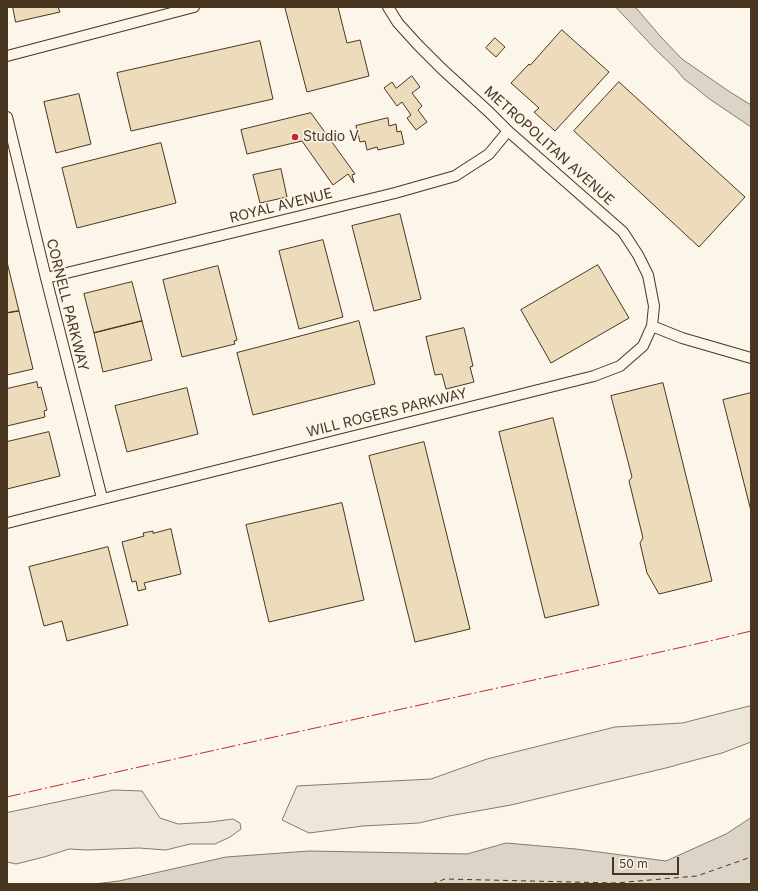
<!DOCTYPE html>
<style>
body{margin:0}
#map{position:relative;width:758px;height:891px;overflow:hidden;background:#fbf6e9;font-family:Inter,sans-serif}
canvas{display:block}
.frame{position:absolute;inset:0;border:8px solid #4a3520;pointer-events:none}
.scale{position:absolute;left:612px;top:857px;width:67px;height:18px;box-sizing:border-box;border:2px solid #4a3520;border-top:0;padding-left:5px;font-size:12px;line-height:14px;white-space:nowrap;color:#4a3520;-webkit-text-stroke:3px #fbf6e9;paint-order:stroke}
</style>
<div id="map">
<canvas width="758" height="891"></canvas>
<div class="frame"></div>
<div class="scale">50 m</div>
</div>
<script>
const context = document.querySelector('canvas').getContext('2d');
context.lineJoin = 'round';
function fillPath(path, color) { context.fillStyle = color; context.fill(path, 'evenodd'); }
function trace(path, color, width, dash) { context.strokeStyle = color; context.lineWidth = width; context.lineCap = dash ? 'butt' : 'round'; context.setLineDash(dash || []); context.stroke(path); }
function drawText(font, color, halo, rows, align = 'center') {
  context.font = font + ' Inter,sans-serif'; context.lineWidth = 3; context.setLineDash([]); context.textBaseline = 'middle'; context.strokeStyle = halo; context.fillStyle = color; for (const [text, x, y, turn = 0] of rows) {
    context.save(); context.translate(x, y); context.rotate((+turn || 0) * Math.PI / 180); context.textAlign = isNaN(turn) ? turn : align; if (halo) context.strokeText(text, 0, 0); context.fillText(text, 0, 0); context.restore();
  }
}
const green = new Path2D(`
 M 751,706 L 751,742 L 722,753 L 680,764 L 670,767 L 511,805 L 449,816 L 419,823 L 363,826 L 309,833 L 282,820 L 297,786 L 431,779 L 487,759 L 615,727 L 682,723 Z
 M 114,790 L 142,791 L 160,818 L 178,824 L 210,822 L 233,819 L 240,823 L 241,829 L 230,837 L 215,844 L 190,844 L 166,850 L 139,848 L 87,850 L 69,849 L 44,857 L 16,864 L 7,862 L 7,813 Z`);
const water = new Path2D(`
 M 616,7 L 634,7 L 637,9 L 661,37 L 682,59 L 730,92 L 751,105 L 751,127 L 708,98 L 696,88 L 684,79 L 675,68 L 658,52 Z
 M 751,818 L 751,884 L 94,884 L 119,881 L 226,857 L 309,851 L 467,854 L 506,843 L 576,849 L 666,861 L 726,834 Z`);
const ferry = new Path2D(`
 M 432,884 L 445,879 L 615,883 L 697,876 L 751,857`);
const building = new Path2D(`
 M 13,7 L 58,7 L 60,12 L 16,22 Z
 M 291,7 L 338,7 L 347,43 L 360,40 L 369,76 L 307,92 L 285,8 Z
 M 562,30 L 609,72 L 555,131 L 534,112 L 539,108 L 511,83 L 529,64 L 530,65 Z
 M 495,38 L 505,47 L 496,57 L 486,48 Z
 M 260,41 L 273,99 L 131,131 L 117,73 Z
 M 412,76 L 420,87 L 412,93 L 422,106 L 418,110 L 427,122 L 416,130 L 407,118 L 411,115 L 402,102 L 397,106 L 384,88 L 392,82 L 396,88 Z
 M 619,82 L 745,197 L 699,247 L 574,131 Z
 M 79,94 L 91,144 L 56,153 L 44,102 Z
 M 311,113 L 355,174 L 352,175 L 354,183 L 348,174 L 333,185 L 302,141 L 247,154 L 241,130 Z
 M 388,118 L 389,126 L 396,124 L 397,132 L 401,131 L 404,144 L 378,150 L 377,147 L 367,150 L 365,141 L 360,142 L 356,126 Z
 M 161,143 L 176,203 L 77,228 L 62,168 Z
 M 281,169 L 287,197 L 260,203 L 253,175 Z
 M 400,214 L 421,299 L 374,311 L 352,226 Z
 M 323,240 L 343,317 L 299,329 L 279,251 Z
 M 7,262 L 19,311 L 7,313 Z
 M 598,265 L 629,318 L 551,363 L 521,310 Z
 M 218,266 L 237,340 L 234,341 L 235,344 L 182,357 L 163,280 Z
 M 132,282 L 142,321 L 94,333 L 84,294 Z
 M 19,311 L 33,369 L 7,375 L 7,313 Z
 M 142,321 L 152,360 L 103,372 L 94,333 Z
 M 359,321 L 375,384 L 253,415 L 237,353 Z
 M 464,328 L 473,366 L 470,367 L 474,382 L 446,389 L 442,374 L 435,375 L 426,337 Z
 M 37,382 L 38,388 L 41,387 L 47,410 L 44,411 L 45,417 L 7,426 L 7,389 Z
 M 663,383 L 712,581 L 659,594 L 647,573 L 640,543 L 643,538 L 629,481 L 632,477 L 611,396 Z
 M 187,388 L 198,434 L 127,452 L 115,406 Z
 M 751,393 L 751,511 L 723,400 Z
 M 553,418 L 599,605 L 545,618 L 499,432 Z
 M 49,432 L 60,476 L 7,489 L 7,442 Z
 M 424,442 L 470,629 L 415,642 L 369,456 Z
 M 342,503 L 364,600 L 269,622 L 246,525 Z
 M 171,529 L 181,574 L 144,583 L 146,589 L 138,591 L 136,581 L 132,582 L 122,542 L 144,536 L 143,533 L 153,531 L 153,533 Z
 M 108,547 L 128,625 L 67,641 L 62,621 L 44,626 L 29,567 Z`);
const minor = new Path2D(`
 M 7,56 L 194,7
 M 7,117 L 46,278 L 102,498
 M 46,278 L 395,193 L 455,176 L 489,154 L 508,131
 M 652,326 L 682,338 L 751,358
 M 7,523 L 594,376 L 620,366 L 643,346 L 652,326 L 654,306 L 648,275 L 638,255 L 623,232 L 508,131 L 489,112 L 442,69 L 418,45 L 398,23 L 388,7`);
const power = new Path2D(`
 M 7,797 C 242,743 478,693 714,640 L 751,631`);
const markers = [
 [295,137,4,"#c62828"]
];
const poiNames = [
 ["Studio V",303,137]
];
const streetNames = [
 ["METROPOLITAN AVENUE",549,146,42],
 ["ROYAL AVENUE",281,206,-14],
 ["CORNELL PARKWAY",67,305,76],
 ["WILL ROGERS PARKWAY",387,413,-14]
];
fillPath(green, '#ede6d9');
trace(green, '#887966', 1);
fillPath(water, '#dcd4c6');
trace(water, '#887966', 1);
trace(ferry, '#4a3520', 1, [5, 4]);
fillPath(building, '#ecdcbc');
trace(building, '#4a3520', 1);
trace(minor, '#4a3520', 12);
trace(minor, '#fbf6e9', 10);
trace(power, '#c62828', 1, [14, 3, 2, 3]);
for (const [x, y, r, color] of markers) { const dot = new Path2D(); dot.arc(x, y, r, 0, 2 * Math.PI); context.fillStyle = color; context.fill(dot); trace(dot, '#fbf6e9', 1.5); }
drawText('14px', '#4a3520', '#fbf6e9', poiNames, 'left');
drawText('14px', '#4a3520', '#fbf6e9', streetNames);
</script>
